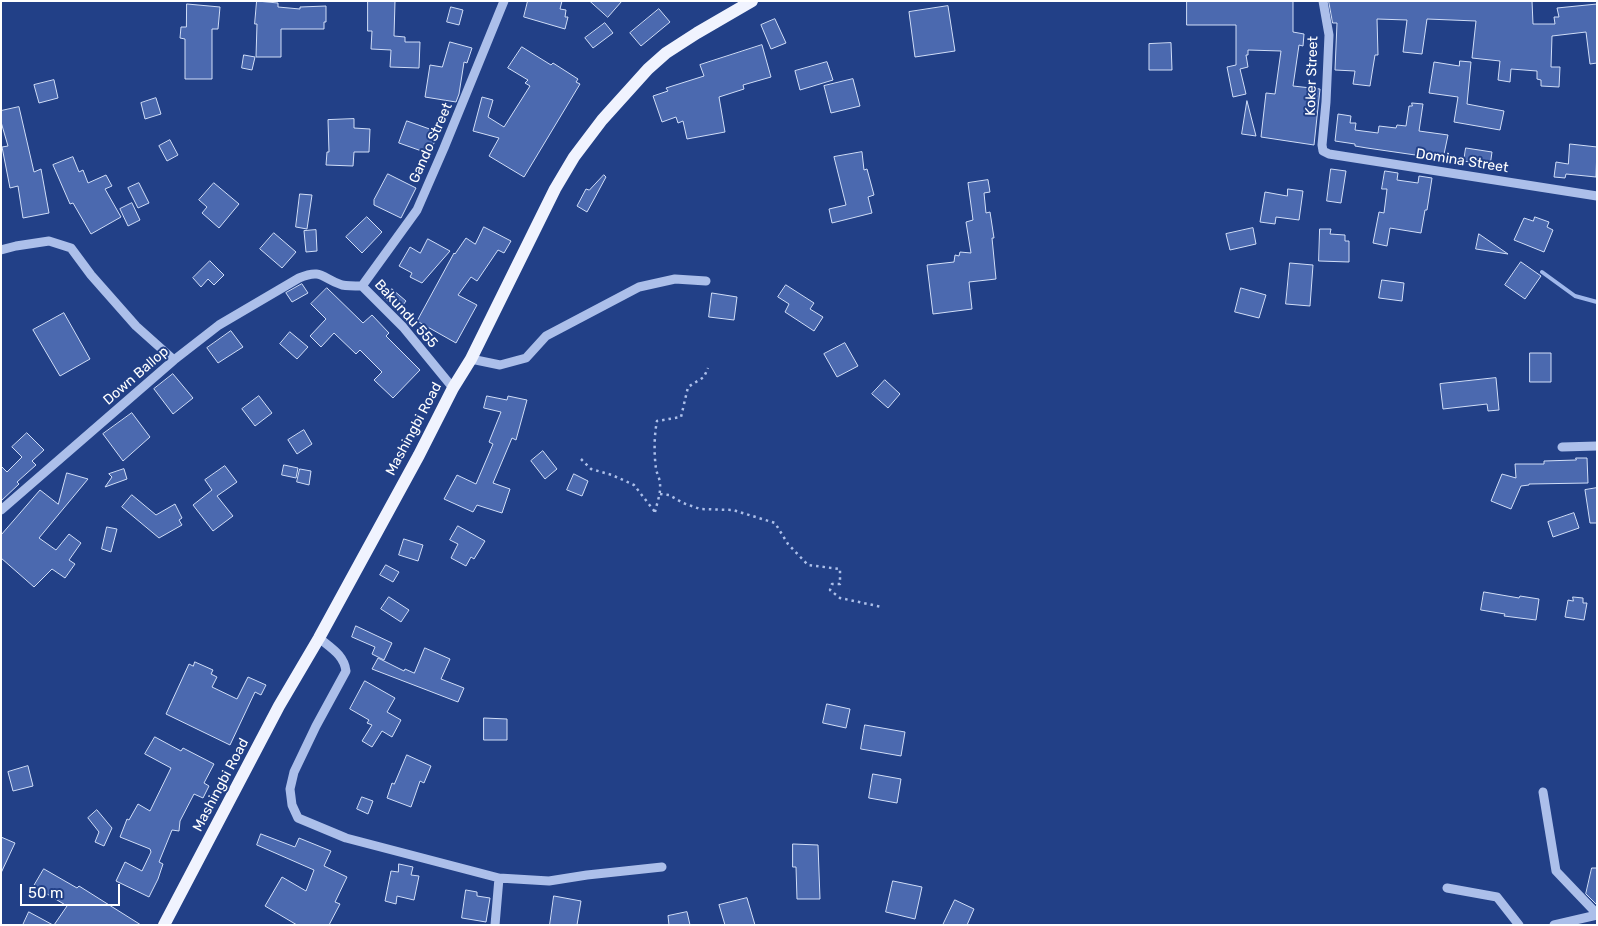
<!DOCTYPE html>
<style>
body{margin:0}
#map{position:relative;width:1598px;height:926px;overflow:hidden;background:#224087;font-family:Rubik,sans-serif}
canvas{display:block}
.frame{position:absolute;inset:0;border:2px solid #fff;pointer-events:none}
.scale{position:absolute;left:20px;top:884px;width:100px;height:22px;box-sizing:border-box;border:2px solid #fff;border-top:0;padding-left:6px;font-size:15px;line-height:18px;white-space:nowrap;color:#fff;-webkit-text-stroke:4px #224087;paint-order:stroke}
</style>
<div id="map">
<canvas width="1598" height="926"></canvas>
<div class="frame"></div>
<div class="scale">50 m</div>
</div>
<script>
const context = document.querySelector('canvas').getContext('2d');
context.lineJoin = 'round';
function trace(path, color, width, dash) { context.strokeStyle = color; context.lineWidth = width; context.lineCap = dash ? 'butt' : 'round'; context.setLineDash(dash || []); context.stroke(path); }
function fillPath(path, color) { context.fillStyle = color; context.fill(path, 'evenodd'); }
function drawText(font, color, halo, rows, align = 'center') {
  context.font = font + ' Rubik,sans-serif'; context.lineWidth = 4; context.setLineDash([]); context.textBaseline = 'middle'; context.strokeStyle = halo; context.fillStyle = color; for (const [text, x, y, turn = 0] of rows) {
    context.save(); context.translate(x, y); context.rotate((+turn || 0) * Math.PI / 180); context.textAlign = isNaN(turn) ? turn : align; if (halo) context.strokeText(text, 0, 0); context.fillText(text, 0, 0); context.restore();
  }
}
const stream = new Path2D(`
 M 1542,272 L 1575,296 L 1597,302`);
const building = new Path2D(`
 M 257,1 L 278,3 L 278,7 L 300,9 L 300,7 L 326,6 L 326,22 L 324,22 L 324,29 L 281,29 L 281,57 L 256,57 L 257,24 L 255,24 Z
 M 368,1 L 395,1 L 394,36 L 405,37 L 405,42 L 420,42 L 419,68 L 390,67 L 391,50 L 371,49 L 372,31 L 368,31 Z
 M 528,1 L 562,1 L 560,9 L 566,10 L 565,17 L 568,17 L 565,29 L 524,17 Z
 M 590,1 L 622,1 L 608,17 Z
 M 1187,1 L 1293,1 L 1293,32 L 1304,34 L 1303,46 L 1299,45 L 1293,86 L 1320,89 L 1314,145 L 1261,137 L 1266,93 L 1275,94 L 1281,51 L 1248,50 L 1248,55 L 1246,55 L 1248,67 L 1240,69 L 1246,94 L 1233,97 L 1227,67 L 1236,65 L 1236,25 L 1187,25 Z
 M 1329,1 L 1532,1 L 1533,24 L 1555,24 L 1554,17 L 1559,17 L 1557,8 L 1597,4 L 1597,63 L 1590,64 L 1586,32 L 1552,36 L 1551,67 L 1560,67 L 1559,87 L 1541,86 L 1541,80 L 1537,79 L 1537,71 L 1511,69 L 1510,82 L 1498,80 L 1500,61 L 1472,58 L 1476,21 L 1427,19 L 1422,54 L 1403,52 L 1407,20 L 1377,19 L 1378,55 L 1375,55 L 1370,86 L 1353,84 L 1355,71 L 1335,70 L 1337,23 L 1333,23 Z
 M 187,4 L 220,7 L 218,29 L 212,29 L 212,79 L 185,79 L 185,39 L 180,38 L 181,27 L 186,27 Z
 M 948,6 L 955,51 L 915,57 L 909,12 Z
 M 451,7 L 463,10 L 459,25 L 447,22 Z
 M 659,9 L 670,22 L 641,46 L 630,33 Z
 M 775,19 L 786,43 L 771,49 L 761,25 Z
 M 605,23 L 613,33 L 593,48 L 585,38 Z
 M 450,42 L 472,48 L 467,63 L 464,62 L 459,94 L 456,102 L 425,97 L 430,65 L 442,67 Z
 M 1171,43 L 1172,70 L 1149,70 L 1149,44 Z
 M 762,45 L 771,77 L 743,85 L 744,89 L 719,97 L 725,132 L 687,139 L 683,121 L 678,123 L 676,117 L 662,122 L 653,96 L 668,91 L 666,88 L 704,76 L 700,65 Z
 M 522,47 L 551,65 L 553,63 L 578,79 L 576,82 L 580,84 L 524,177 L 489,156 L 499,138 L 473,131 L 482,97 L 493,100 L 488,117 L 504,127 L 530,86 L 525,83 L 528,80 L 508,68 Z
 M 244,55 L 255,57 L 252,70 L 242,68 Z
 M 1460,61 L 1471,62 L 1467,104 L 1504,111 L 1500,130 L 1454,122 L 1458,97 L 1429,93 L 1434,62 L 1459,66 Z
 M 827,62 L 833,80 L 800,90 L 795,71 Z
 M 853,79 L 860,106 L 831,113 L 824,86 Z
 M 54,80 L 58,98 L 39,103 L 34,85 Z
 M 156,98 L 161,114 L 145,119 L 141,103 Z
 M 1247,101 L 1256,136 L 1242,134 Z
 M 1412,103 L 1423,104 L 1419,131 L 1448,135 L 1443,159 L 1367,148 L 1355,146 L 1355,144 L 1335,141 L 1338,114 L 1351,116 L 1350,123 L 1356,123 L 1355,130 L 1378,133 L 1379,126 L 1396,128 L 1397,125 L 1406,126 L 1409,106 L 1412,106 Z
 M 19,107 L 34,172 L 41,169 L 49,213 L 23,218 L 18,186 L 10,188 L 2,147 L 8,146 L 1,122 L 1,111 Z
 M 354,119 L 354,128 L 370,129 L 369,152 L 354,152 L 353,166 L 326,165 L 327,152 L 329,152 L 328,120 Z
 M 407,121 L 438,132 L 430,154 L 399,143 Z
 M 170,140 L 178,155 L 167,161 L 159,146 Z
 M 1570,144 L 1597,147 L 1596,177 L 1566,174 L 1565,178 L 1554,177 L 1556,162 L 1568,164 Z
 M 1466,148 L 1492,152 L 1490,166 L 1464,161 Z
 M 862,152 L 864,170 L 867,169 L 874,195 L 868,197 L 872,213 L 832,223 L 829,209 L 846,205 L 834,157 Z
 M 73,157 L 79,172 L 83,170 L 88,183 L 106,175 L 112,186 L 105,189 L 121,217 L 91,234 L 73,203 L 70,204 L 53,165 Z
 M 1331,169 L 1346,171 L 1341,203 L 1327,201 Z
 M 1385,171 L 1398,173 L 1397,180 L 1418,183 L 1419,176 L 1432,178 L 1427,210 L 1425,210 L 1421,233 L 1390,228 L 1387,246 L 1373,243 L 1379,212 L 1384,213 L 1387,189 L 1382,189 Z
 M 388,174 L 416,188 L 401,218 L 374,205 L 374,200 Z
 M 604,175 L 606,177 L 587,212 L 577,206 L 586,189 L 589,190 Z
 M 988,180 L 990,192 L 984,193 L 986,213 L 990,212 L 994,238 L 992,238 L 996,279 L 969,282 L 972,309 L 933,314 L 927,265 L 954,262 L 955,255 L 959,256 L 960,252 L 971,253 L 966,222 L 973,220 L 968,183 Z
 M 139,183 L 149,203 L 138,208 L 128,188 Z
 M 214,183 L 239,204 L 219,228 L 202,213 L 207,207 L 199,200 Z
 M 1288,189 L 1303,191 L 1299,220 L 1276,217 L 1275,224 L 1260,222 L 1265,192 L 1287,196 Z
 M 300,194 L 312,195 L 307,229 L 296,227 Z
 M 132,203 L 140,220 L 128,226 L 120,209 Z
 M 367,217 L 382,232 L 362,253 L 346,237 Z
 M 1535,217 L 1549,222 L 1547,227 L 1553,230 L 1544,252 L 1514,240 L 1524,218 L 1533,221 Z
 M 484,227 L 511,241 L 504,253 L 498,250 L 477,281 L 471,277 L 458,295 L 477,305 L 456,343 L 417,321 L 454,253 L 455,254 L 466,238 L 475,244 Z
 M 1253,228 L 1256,244 L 1230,250 L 1226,234 Z
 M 1320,229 L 1331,229 L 1330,234 L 1345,235 L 1345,241 L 1349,241 L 1349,262 L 1319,261 Z
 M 316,230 L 317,251 L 306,252 L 304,231 Z
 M 274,233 L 296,252 L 282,268 L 260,249 Z
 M 1479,234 L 1508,254 L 1476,249 Z
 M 428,239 L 450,251 L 422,283 L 410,277 L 412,273 L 399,266 L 410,247 L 420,253 Z
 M 210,261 L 224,275 L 214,285 L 208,279 L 201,287 L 193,278 Z
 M 1521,262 L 1541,276 L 1525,299 L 1505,285 Z
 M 1290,263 L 1313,265 L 1310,306 L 1286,304 Z
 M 1382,280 L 1404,283 L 1402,301 L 1379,298 Z
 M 302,284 L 308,293 L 292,302 L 286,293 Z
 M 786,285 L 814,303 L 810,309 L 823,317 L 814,331 L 785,312 L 789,304 L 778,297 Z
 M 327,288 L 363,323 L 372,315 L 389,333 L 386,336 L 420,370 L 393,398 L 374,380 L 382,372 L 360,350 L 356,354 L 334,333 L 321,347 L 310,336 L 326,319 L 311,304 Z
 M 1241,288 L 1266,295 L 1259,318 L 1235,312 Z
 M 392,289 L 406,301 L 399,310 L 384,298 Z
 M 712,293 L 737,297 L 734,320 L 709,317 Z
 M 64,313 L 90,359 L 60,376 L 33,330 Z
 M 231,331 L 243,347 L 218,363 L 207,348 Z
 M 290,332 L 308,347 L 297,359 L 280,344 Z
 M 845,343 L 858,366 L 837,377 L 824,354 Z
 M 1530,353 L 1551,353 L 1551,382 L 1530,382 Z
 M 173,374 L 193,398 L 173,414 L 154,389 Z
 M 1496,378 L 1499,410 L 1488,411 L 1487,404 L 1443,409 L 1440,384 Z
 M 885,380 L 900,394 L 888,408 L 872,394 Z
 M 259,396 L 272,413 L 255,426 L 242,409 Z
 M 487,396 L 507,400 L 508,396 L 527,400 L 516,440 L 512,438 L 493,483 L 510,489 L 502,513 L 477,505 L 473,512 L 444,499 L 457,475 L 476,484 L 493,444 L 489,442 L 501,412 L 484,408 Z
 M 132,413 L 150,437 L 123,461 L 103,434 Z
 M 304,430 L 312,444 L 297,454 L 288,440 Z
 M 27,433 L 44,450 L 32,461 L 36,465 L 17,482 L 19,484 L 1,501 L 1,466 L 7,472 L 22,457 L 12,447 Z
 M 543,451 L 557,469 L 545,479 L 531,461 Z
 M 1576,458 L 1587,458 L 1588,483 L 1529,484 L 1529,485 L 1521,486 L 1511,509 L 1491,501 L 1502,474 L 1516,478 L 1515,464 L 1544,464 L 1544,461 L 1576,460 Z
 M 284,465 L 298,468 L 296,478 L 282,475 Z
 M 225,466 L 237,482 L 217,496 L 233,516 L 213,531 L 193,505 L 212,490 L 205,480 Z
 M 124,469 L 127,479 L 105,487 L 112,477 L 109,474 Z
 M 300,469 L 311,471 L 309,485 L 297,482 Z
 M 67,473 L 88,479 L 39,538 L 56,550 L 69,534 L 81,543 L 69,560 L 75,564 L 65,578 L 52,569 L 34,587 L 1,558 L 1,535 L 40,490 L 58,504 Z
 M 574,474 L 588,481 L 582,496 L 567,490 Z
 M 1597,488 L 1597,523 L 1590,523 L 1585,490 Z
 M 132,495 L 156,515 L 175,504 L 182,518 L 179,520 L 182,525 L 159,538 L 122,507 Z
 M 1574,513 L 1579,528 L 1553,537 L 1548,522 Z
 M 458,526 L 485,541 L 474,559 L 471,557 L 466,566 L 451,558 L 458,544 L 450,540 Z
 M 107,527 L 117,529 L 111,552 L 102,549 Z
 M 404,539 L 423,545 L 418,561 L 399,555 Z
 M 386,565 L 399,572 L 393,582 L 380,575 Z
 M 1484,592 L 1519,598 L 1520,596 L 1539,599 L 1536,620 L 1504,616 L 1505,614 L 1481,610 Z
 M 389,597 L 409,610 L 401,622 L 381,609 Z
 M 1573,597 L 1583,598 L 1583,603 L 1587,603 L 1584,620 L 1565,617 L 1568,600 L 1573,601 Z
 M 356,626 L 392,643 L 384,660 L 372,654 L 375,647 L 352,637 Z
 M 425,648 L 450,659 L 441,679 L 464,688 L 458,702 L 372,669 L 378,658 L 404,671 L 405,669 L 414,673 Z
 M 195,662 L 213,670 L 211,674 L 217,677 L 212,687 L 237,699 L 248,677 L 266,685 L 261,695 L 255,692 L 230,745 L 166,714 L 189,664 L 193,666 Z
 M 365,681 L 395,698 L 387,712 L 401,720 L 392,737 L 382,731 L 372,747 L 362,741 L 372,725 L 367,723 L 369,720 L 350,709 Z
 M 827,704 L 850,709 L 846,728 L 823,723 Z
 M 484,718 L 507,719 L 507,740 L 484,740 Z
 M 865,725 L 905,732 L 901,756 L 861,749 Z
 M 155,737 L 181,751 L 183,748 L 214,764 L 204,783 L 209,786 L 203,798 L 194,794 L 180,821 L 179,831 L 172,830 L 159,862 L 163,864 L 158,879 L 149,897 L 116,881 L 125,862 L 142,871 L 151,852 L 150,849 L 120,837 L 127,819 L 129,820 L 138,804 L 150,811 L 171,768 L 145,754 Z
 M 407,755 L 431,766 L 424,783 L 420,781 L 411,807 L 387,798 L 392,783 L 394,784 Z
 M 28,766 L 33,786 L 13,791 L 8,772 Z
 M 873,774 L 901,779 L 897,803 L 869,798 Z
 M 362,797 L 373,801 L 368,814 L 357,809 Z
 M 97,810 L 112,828 L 104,846 L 95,842 L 99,832 L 88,818 Z
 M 261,834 L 295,847 L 299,838 L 331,851 L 324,866 L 347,877 L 335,902 L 340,904 L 329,925 L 297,925 L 265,906 L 282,877 L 306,891 L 314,870 L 257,845 Z
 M 1,837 L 15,843 L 1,873 Z
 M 793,844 L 818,845 L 820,899 L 797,899 L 796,867 L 793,867 Z
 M 399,864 L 413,867 L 411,875 L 419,876 L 414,900 L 397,896 L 396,904 L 385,901 L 391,871 L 398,872 Z
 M 1592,868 L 1597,868 L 1597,905 L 1586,894 Z
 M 44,869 L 77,888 L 79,886 L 141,925 L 54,925 L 67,906 L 34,886 Z
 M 893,881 L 922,887 L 915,919 L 886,912 Z
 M 466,890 L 477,892 L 477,896 L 490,898 L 486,922 L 462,918 Z
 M 554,896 L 581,901 L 577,925 L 550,925 Z
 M 747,898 L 755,925 L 725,925 L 719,905 Z
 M 955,900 L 974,909 L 967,925 L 943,925 Z
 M 29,912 L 53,925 L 23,925 Z
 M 687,912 L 690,925 L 669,925 L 668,916 Z`);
const path = new Path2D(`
 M 581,459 L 591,469 L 612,475 L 634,485 L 655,512
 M 660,494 L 669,495 L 683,503 L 700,509 L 733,510 L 775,523 L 788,544 L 808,565 L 840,569 L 840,584 L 832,584 L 830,590 L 840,598 L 882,607
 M 655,512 C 657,503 661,493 660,484 C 660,479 657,474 656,469 C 654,454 654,436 657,421 L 681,417 L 688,387 L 704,377 L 708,368`);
const minor = new Path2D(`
 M 1323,1 L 1329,35 L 1326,102 L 1322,145 L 1323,151 L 1329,154 L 1597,196
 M 1,250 L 16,246 L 49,241 L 71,248 L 91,275 L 136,326 L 174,360
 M 362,286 L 417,210 L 444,148 L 504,1
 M 471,359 L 500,365 L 526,358 L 546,336 L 639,287 L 675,279 L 706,281
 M 1562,447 L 1597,446
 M 1,510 L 174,360 L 219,325 L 299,278 C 323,268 322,279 342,285 C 348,286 356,286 362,286 L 403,327 L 453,388
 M 319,638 C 331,648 344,655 346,671 L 316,726 L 294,772 L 290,789 L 292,805 L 298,818 L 346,838 L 499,878 L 549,881 L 587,875 L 662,867
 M 1543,792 L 1556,871 L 1597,914
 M 1447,888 L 1497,897 L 1519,925
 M 495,925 L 499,878
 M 1554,925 L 1597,915`);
const major = new Path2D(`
 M 164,925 L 279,706 L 319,638 L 419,455 L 453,388 L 471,359 L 555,189 L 574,157 L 602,120 L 648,69 L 666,53 L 697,33 L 752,1`);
const streetNames = [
 ["Koker Street",1312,76,-88],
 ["Gando Street",431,143,-66],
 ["Domina Street",1462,161,9],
 ["Bakundu 555",406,314,48],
 ["Down Ballop",136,376,-41],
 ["Mashingbi Road",414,429,-62],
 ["Mashingbi Road",221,785,-62]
];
trace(stream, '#a0b8eb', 4);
fillPath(building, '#4b69af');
trace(building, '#d0ddf7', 1);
trace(path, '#acbfea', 2.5, [2.5, 4]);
trace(minor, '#acbfea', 9);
trace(major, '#f0f3fe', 12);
drawText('14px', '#fff', '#224087', streetNames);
</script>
